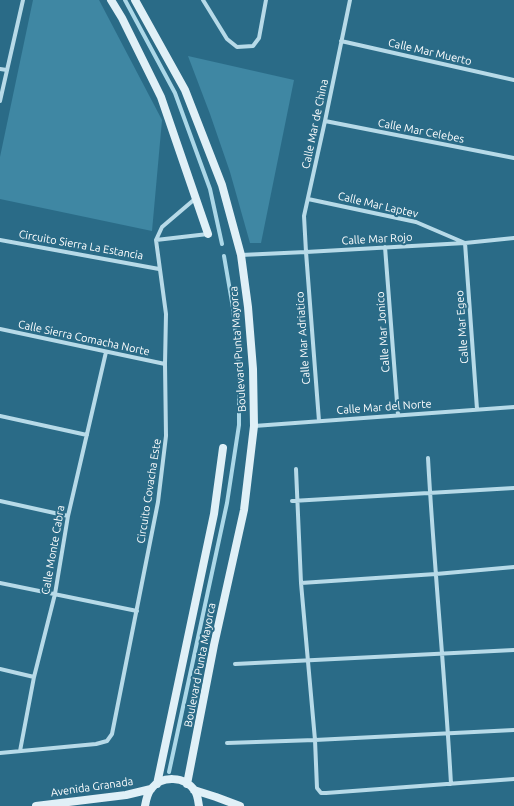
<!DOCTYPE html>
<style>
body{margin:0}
canvas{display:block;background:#2a6b87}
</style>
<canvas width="514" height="806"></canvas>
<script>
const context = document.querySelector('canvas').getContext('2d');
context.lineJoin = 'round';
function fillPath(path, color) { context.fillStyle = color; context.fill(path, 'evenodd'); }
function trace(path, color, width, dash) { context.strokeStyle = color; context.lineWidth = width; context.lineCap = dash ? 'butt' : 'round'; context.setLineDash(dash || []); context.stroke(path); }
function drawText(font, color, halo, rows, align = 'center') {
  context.font = font + ' Ubuntu,sans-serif'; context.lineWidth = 4; context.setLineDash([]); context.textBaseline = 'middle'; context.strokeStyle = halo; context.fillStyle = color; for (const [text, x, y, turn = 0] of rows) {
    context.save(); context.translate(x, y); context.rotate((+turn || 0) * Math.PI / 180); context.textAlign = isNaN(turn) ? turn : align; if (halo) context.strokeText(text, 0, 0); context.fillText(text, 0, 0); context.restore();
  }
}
const green = new Path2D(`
 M 33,0 L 99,0 L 162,120 L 152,231 L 0,199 L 0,157 Z
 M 188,56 L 294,80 L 261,243 L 250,243 L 230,172 L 210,114 Z`);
const stream = new Path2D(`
 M 125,0 L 175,93 L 210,189 L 222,244
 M 169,772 L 227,503 L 239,425 L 239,367 L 233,308 L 224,256`);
const street = new Path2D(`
 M 203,0 L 227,39 L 237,47 L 253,46 L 259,38 L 266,0
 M 341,41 L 514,80
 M 0,69 L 7,70
 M 0,101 L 23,0
 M 325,121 L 514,158
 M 308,199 L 416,222 L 465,243 L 477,409
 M 0,240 L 159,269
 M 156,240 L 208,234
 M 385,247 L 398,415
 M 241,255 L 306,252 L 465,243 L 514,238
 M 0,329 L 165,364
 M 0,416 L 87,435
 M 319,421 L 306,252 L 304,216 L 325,121 L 350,0
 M 254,426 L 514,407
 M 428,458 C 434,567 445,675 451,784
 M 296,469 L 301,583 L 315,740 L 317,788 L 321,793 L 326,793 L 514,779
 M 0,501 L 68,516
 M 292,501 L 514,488
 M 0,583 L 137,611
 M 301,583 L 436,574 L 514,567
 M 235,664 L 514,650
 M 0,669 L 34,677
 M 227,743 L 315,740 L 514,730
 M 20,751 L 34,677 L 55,594 L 68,516 L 106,352
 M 0,753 L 96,744 L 107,741 L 112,734 L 158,502 L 166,436 L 165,364 L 166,314 L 156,240 L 162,227 L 196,198`);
const secondary = new Path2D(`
 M 111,0 L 122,18 L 161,97 L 208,234
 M 135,0 L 185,90 L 222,185 L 241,255 L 248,307 L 253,369 L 254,426 L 244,510 L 214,645 L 187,784
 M 157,784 L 214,514 L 223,448
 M 194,790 L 216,797 L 240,806
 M 36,806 L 126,795 L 151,789
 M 145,806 C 146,800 147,794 151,789 C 162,775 185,776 195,791 C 198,796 198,801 199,806`);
const streetNames = [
 ["Calle Mar Muerto",430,52,13],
 ["Calle Mar de China",315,124,-78],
 ["Calle Mar Celebes",421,131,11],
 ["Calle Mar Laptev",378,205,13],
 ["Calle Mar Rojo",377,239,-3],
 ["Circuito Sierra La Estancia",81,245,10],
 ["Calle Mar Egeo",462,327,-94],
 ["Calle Mar Jonico",383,332,-94],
 ["Calle Sierra Comacha Norte",84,338,12],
 ["Calle Mar Adriatico",303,338,-94],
 ["Boulevard Punta Mayorca",238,349,-94],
 ["Calle Mar del Norte",384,407,-4],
 ["Circuito Covacha Este",149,491,-81],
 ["Calle Monte Cabra",53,550,-80],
 ["Boulevard Punta Mayorca",200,665,-79],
 ["Avenida Granada",92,787,-8]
];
fillPath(green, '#3f87a3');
trace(stream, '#acd8e8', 4);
trace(street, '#b7dae8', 4);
trace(secondary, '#e0f0f7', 8);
drawText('11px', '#fff', '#2a6b87', streetNames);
</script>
